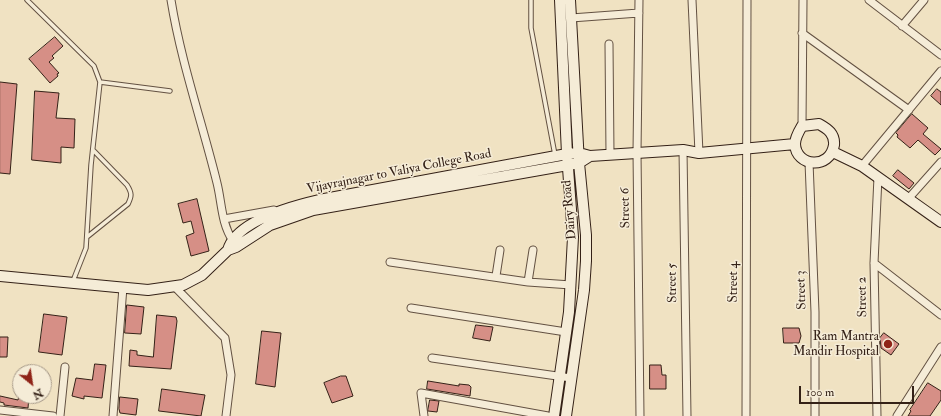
<!DOCTYPE html>
<style>
body{margin:0}
#map{position:relative;width:941px;height:416px;overflow:hidden;background:#f0e2c2;font-family:"IM FELL Double Pica",serif}
canvas{display:block}
.north{position:absolute;left:12px;top:364px;width:40px;height:40px;box-sizing:border-box;background:#f5ecd7;border:1px solid #a89b8a;border-radius:50%;rotate:150deg;font-size:11px;font-weight:700;line-height:16px;text-align:center;color:#342117}
.north::after{content:'';display:block;margin:auto;width:14px;height:18px;background:#8f2418;clip-path:polygon(50% 0,100% 100%,50% 72%,0 100%)}
.scale{position:absolute;left:799px;top:386px;width:115px;height:18px;box-sizing:border-box;border:2px solid #342117;border-top:0;padding-left:5px;font-size:12px;line-height:14px;white-space:nowrap;color:#342117;-webkit-text-stroke:3px #f5ecd7;paint-order:stroke}
</style>
<div id="map">
<canvas width="941" height="416"></canvas>
<div class="north">N</div>
<div class="scale">100 m</div>
</div>
<script>
const context = document.querySelector('canvas').getContext('2d');
context.lineJoin = 'round';
function fillPath(path, color) { context.fillStyle = color; context.fill(path, 'evenodd'); }
function trace(path, color, width, dash) { context.strokeStyle = color; context.lineWidth = width; context.lineCap = dash ? 'butt' : 'round'; context.setLineDash(dash || []); context.stroke(path); }
function drawText(font, color, halo, rows, align = 'center') {
  context.font = font + ' "IM FELL Double Pica",serif'; context.lineWidth = 3; context.setLineDash([]); context.textBaseline = 'middle'; context.strokeStyle = halo; context.fillStyle = color; for (const [text, x, y, turn = 0] of rows) {
    context.save(); context.translate(x, y); context.rotate((+turn || 0) * Math.PI / 180); context.textAlign = isNaN(turn) ? turn : align; if (halo) context.strokeText(text, 0, 0); context.fillText(text, 0, 0); context.restore();
  }
}
const building = new Path2D(`
 M 55,37 L 63,46 L 52,56 L 54,58 L 49,62 L 59,73 L 57,74 L 58,76 L 50,83 L 29,59 Z
 M 0,82 L 17,84 L 10,174 L 0,173 Z
 M 937,89 L 941,92 L 941,105 L 931,96 Z
 M 35,91 L 59,93 L 56,118 L 75,119 L 74,148 L 61,147 L 61,163 L 32,160 Z
 M 912,114 L 928,128 L 923,134 L 941,149 L 935,155 L 918,140 L 910,148 L 897,137 L 898,135 L 896,133 Z
 M 898,170 L 914,183 L 909,189 L 893,176 Z
 M 197,199 L 209,251 L 191,256 L 186,236 L 194,233 L 191,221 L 183,223 L 178,204 Z
 M 127,305 L 144,307 L 141,334 L 125,333 Z
 M 44,314 L 67,317 L 62,355 L 39,352 Z
 M 157,315 L 176,317 L 177,321 L 171,369 L 129,366 L 130,350 L 137,351 L 137,355 L 153,357 Z
 M 476,325 L 493,327 L 490,341 L 473,338 Z
 M 783,328 L 799,328 L 801,336 L 799,343 L 784,343 Z
 M 262,331 L 281,333 L 275,387 L 256,384 Z
 M 884,333 L 899,344 L 891,355 L 881,348 L 880,338 Z
 M 0,337 L 8,337 L 7,357 L 0,357 Z
 M 95,364 L 106,365 L 102,398 L 84,396 L 84,399 L 72,396 L 76,378 L 92,380 Z
 M 650,365 L 661,365 L 662,375 L 666,375 L 666,389 L 650,389 Z
 M 341,376 L 346,376 L 353,396 L 332,403 L 324,383 Z
 M 428,381 L 459,386 L 459,384 L 469,385 L 471,387 L 470,396 L 427,389 Z
 M 928,383 L 941,391 L 941,400 L 930,416 L 908,416 L 911,411 L 910,410 Z
 M 162,389 L 205,395 L 201,416 L 159,411 Z
 M 0,396 L 18,400 L 19,396 L 29,396 L 28,408 L 4,405 L 4,403 L 0,402 Z
 M 120,397 L 138,399 L 136,415 L 120,413 L 119,409 Z
 M 430,400 L 439,401 L 437,412 L 428,411 Z`);
const lane = new Path2D(`
 M 27,0 L 94,66 L 100,82 L 91,165 L 86,248 L 73,281
 M 531,0 L 531,28 L 555,155
 M 100,82 L 170,91
 M 87,237 L 128,204 C 132,196 132,193 127,185 L 93,150`);
const street = new Path2D(`
 M 171,0 C 181,62 202,122 217,183 C 222,203 221,223 233,241
 M 639,0 L 637,152 L 640,416
 M 692,0 L 699,153
 M 869,0 L 941,55
 M 571,18 L 639,13
 M 902,26 L 924,0
 M 802,33 L 909,110
 M 609,44 L 610,154
 M 802,126 L 803,0
 M 683,150 L 687,416
 M 809,162 L 815,312 L 815,416
 M 862,166 L 941,71
 M 908,199 L 941,162
 M 224,219 L 274,210
 M 390,262 L 528,282 L 571,285
 M 874,263 L 941,315
 M 496,276 L 500,250
 M 528,282 L 533,250
 M 174,286 L 225,338 L 231,375 L 226,416
 M 411,308 L 566,332
 M 432,358 L 571,378
 M 0,410 L 53,416
 M 60,416 L 65,367
 M 113,416 L 123,287
 M 424,416 L 421,393 L 548,416
 M 746,416 L 747,0
 M 877,416 L 874,263 L 878,177
 M 897,416 L 941,347`);
const secondary = new Path2D(`
 M 819,124 C 828,129 835,134 834,145 C 830,170 796,167 795,144 C 795,138 799,131 802,126 Z
 M 833,152 L 862,166 L 941,222
 M 228,250 C 236,221 293,206 319,200 L 567,154 L 579,153 L 590,156 L 683,150 L 699,153 L 795,144
 M 0,276 L 148,290 L 183,285 L 202,275 L 228,250 L 236,247 L 270,225 L 313,210 L 579,163 L 590,156
 M 554,416 L 569,312 L 573,237 L 567,154 L 560,0
 M 566,416 L 584,290 L 586,261 L 586,235 L 579,163 L 570,0`);
const markers = [
 [888,344,5,"#8f2418"]
];
const streetNames = [
 ["Vijayrajnagar to Valiya College Road",399,172,-11],
 ["Street 6",626,208,-91],
 ["Dairy Road",570,210,-95],
 ["Street 4",734,282,-90],
 ["Street 5",673,283,-91],
 ["Street 3",802,290,-92],
 ["Street 2",863,297,-91]
];
const poiNames = [
 ["Ram Mantra",879,337],
 ["Mandir Hospital",879,352]
];
fillPath(building, '#d68f86');
trace(building, '#342117', 1);
trace(lane, '#635142', 5.5);
trace(street, '#635142', 9);
trace(secondary, '#342117', 12);
trace(lane, '#f5ecd7', 3.5);
trace(street, '#f5ecd7', 7);
trace(secondary, '#f5ecd7', 10);
for (const [x, y, r, color] of markers) { const dot = new Path2D(); dot.arc(x, y, r, 0, 2 * Math.PI); context.fillStyle = color; context.fill(dot); trace(dot, '#f5ecd7', 1.5); }
drawText('13px', '#342117', '#f5ecd7', streetNames);
drawText('13px', '#342117', '#f5ecd7', poiNames, 'right');
</script>
